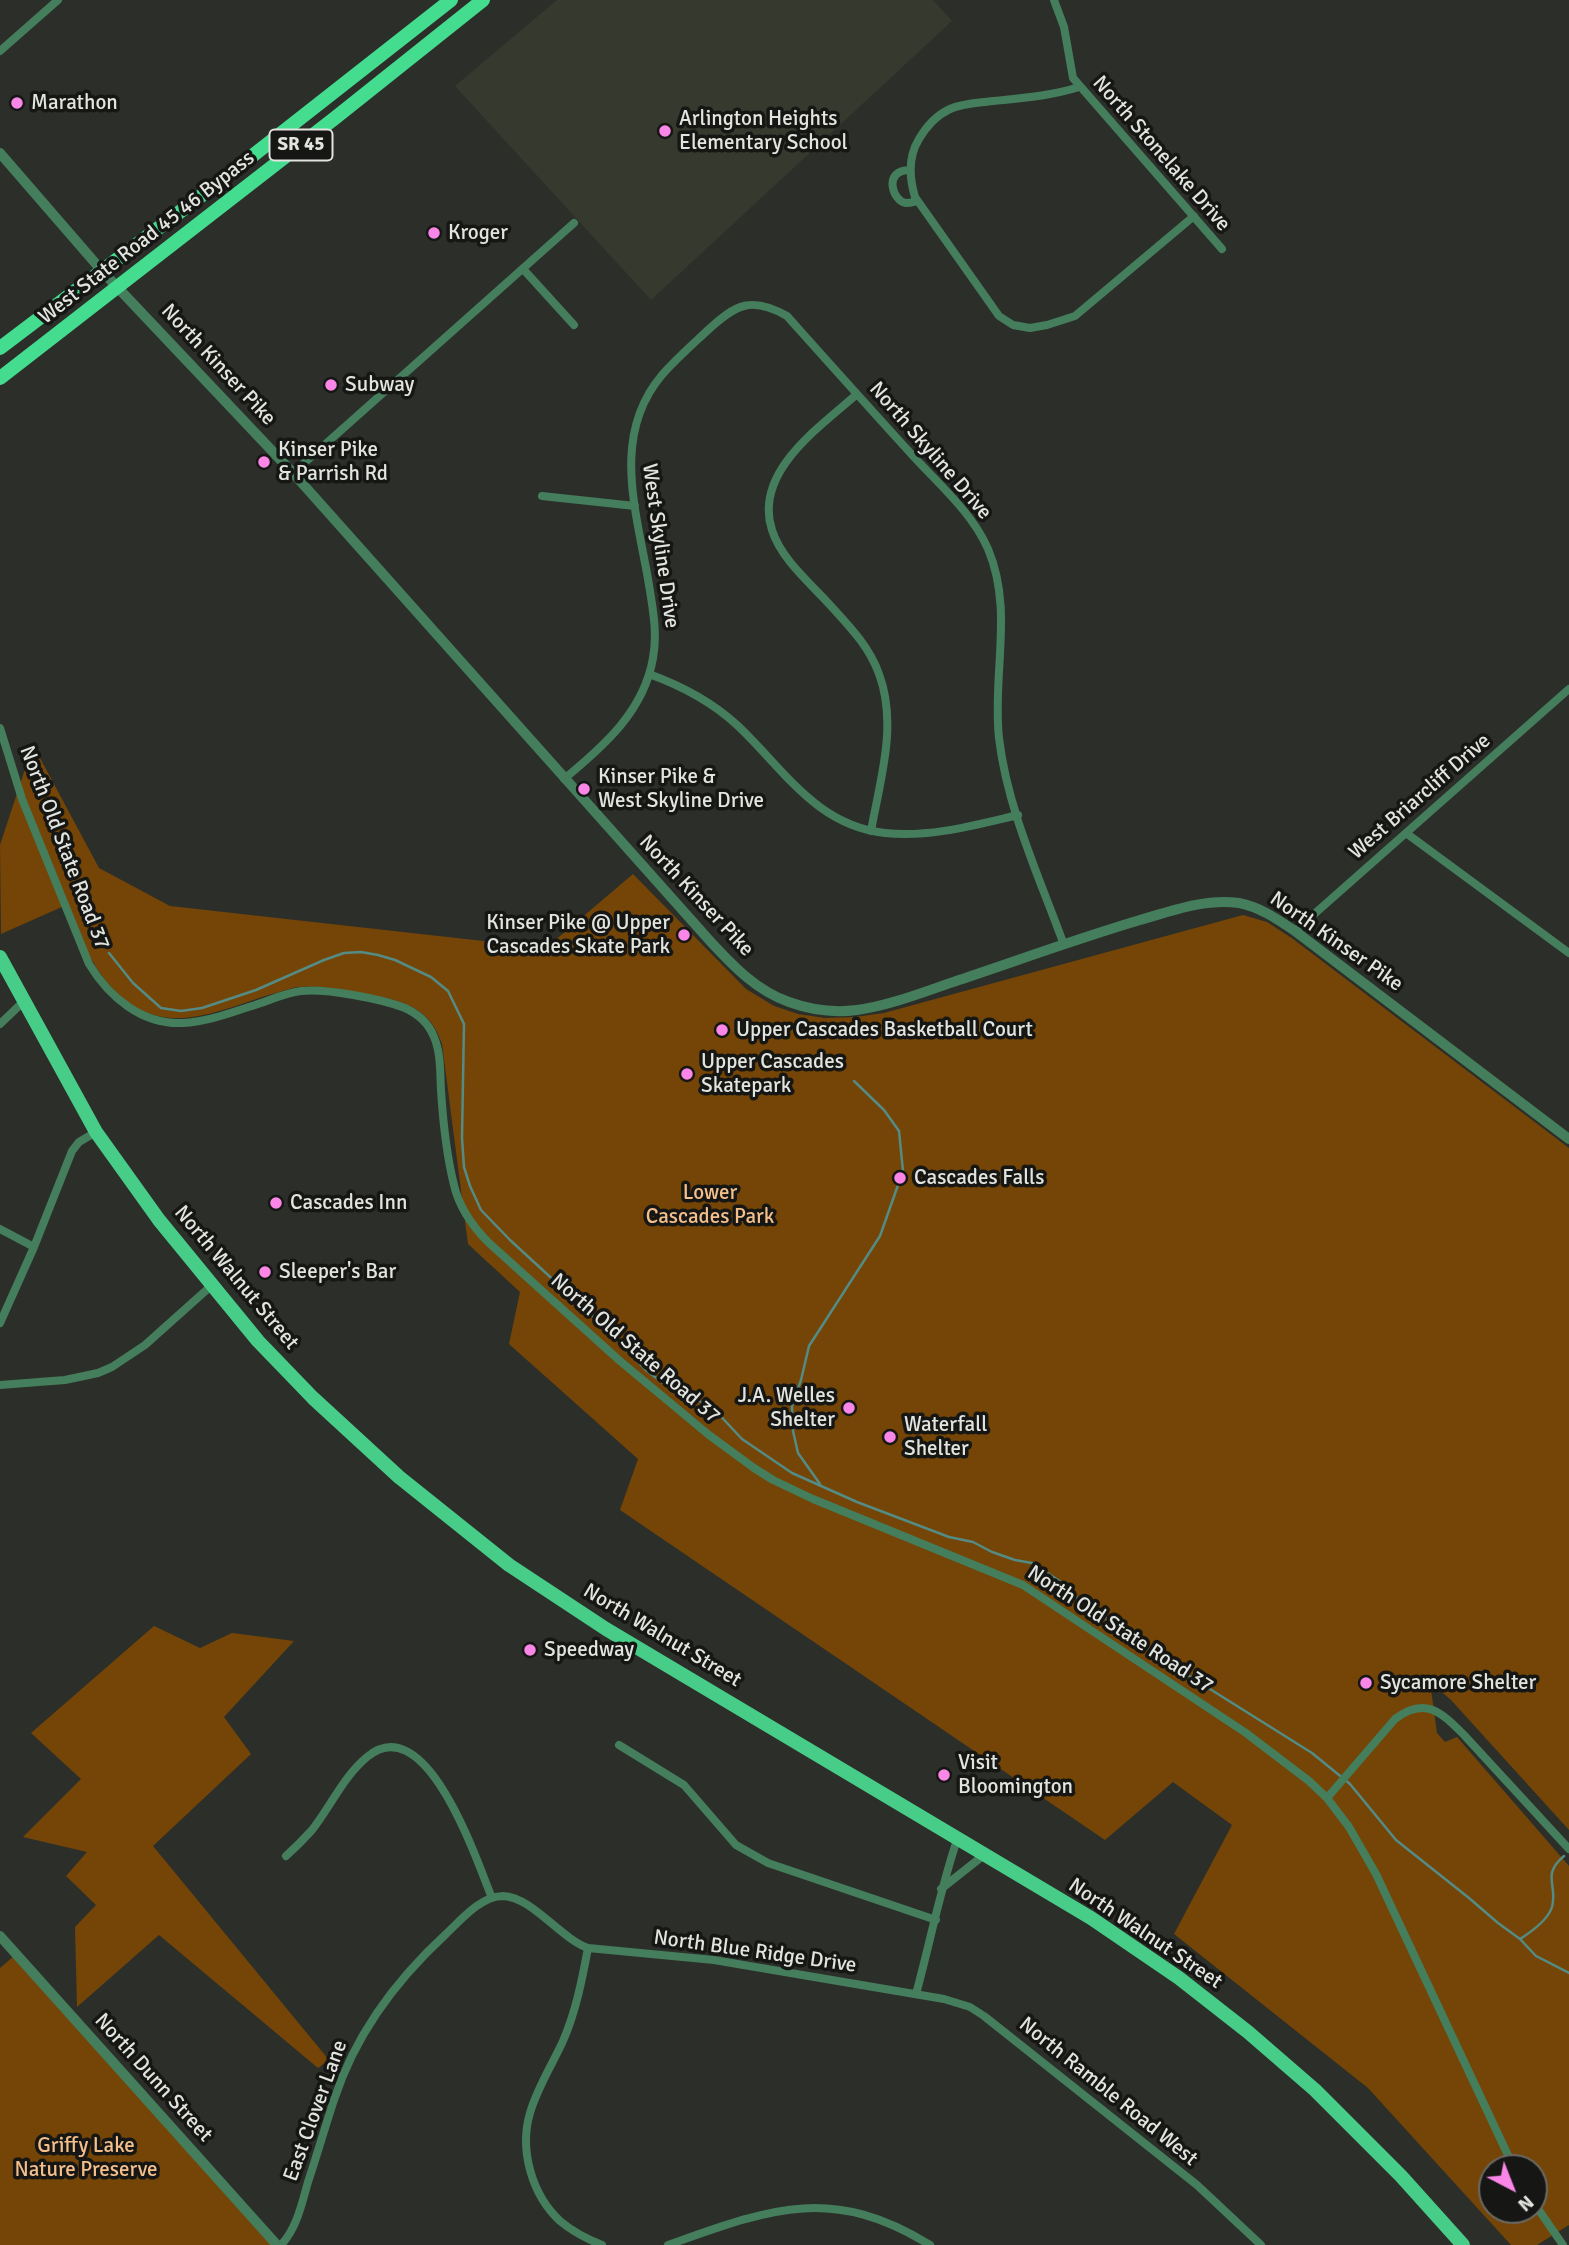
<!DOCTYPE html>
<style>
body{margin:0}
#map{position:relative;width:1569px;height:2245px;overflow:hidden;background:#2c2f29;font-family:Signika,sans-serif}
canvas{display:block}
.north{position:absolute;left:1478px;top:2154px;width:70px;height:70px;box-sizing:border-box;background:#161714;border:2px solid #686965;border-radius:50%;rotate:138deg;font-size:19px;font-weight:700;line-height:28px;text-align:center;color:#e2e4df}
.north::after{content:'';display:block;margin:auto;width:24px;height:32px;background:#fa87e7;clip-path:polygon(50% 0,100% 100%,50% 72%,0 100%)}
</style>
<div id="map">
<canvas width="1569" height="2245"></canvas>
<div class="north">N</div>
</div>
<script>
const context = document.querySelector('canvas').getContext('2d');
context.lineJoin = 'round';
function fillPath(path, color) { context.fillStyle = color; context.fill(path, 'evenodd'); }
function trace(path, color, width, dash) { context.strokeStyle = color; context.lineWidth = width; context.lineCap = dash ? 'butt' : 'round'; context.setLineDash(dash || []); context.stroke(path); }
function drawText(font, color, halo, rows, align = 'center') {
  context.font = font + ' Signika,sans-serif'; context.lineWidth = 7; context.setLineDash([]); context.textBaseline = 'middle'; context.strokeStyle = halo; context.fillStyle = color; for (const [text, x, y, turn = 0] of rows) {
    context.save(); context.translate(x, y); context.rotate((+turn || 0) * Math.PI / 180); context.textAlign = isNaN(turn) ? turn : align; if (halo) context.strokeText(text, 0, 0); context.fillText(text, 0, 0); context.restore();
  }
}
const built = new Path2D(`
 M 557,0 L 933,0 L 952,21 L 651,300 L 455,86 Z`);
const green = new Path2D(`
 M 33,745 L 99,868 L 170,906 L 546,948 L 633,874 L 746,989 L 774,1006 L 798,1014 L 825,1018 L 855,1017 L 884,1013 L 1243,915 L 1267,922 L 1293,939 L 1569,1148 L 1569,1830 L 1451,1700 L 1430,1682 L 1437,1733 L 1445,1742 L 1457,1737 L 1569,1866 L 1569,2225 L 1537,2245 L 1511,2245 L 1368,2088 L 1174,1934 L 1232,1825 L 1173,1782 L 1105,1840 L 620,1510 L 638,1459 L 509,1344 L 520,1292 L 468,1244 L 442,1044 C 428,1000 390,999 351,992 C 334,989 315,985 298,987 C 290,988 280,992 272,994 C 231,1006 185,1030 143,1011 C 101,992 84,944 64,906 L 1,934 L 0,845 ZM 1492,2168 L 1534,2168 L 1534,2210 L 1492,2210 Z
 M 154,1626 L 200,1648 L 232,1633 L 294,1641 L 224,1717 L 251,1754 L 153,1846 L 329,2060 L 318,2068 L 159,1935 L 77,2007 L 75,1927 L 96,1905 L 66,1876 L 87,1852 L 23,1837 L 81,1779 L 31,1733 Z
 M 14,1956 L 277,2245 L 0,2245 L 0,1968 Z`);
const stream = new Path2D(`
 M 109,953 L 133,983 L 161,1008 L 181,1011 L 202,1008 L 256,990 L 324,960 L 344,953 L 361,952 L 378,955 L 395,960 L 431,977 L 448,991 L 464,1024 L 462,1138 L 464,1167 L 470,1186 L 481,1210 L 510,1240 L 597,1320 L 647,1371 L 663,1383 L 713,1408 L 742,1439 L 792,1473 L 857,1502 L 949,1537 L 973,1542 L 992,1552 L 1015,1560 L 1032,1563 L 1064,1584 L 1080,1601 L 1131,1635 L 1170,1664 L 1312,1753 L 1350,1784 L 1396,1840 L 1469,1898 L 1498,1923 L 1520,1939 L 1536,1956 L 1569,1973
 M 820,1484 L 798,1453 L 793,1431 L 792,1406 L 801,1380 L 809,1346 L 880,1236 L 903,1171 L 899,1131 L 884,1110 L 854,1081
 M 1520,1939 C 1531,1932 1548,1920 1552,1907 C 1558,1885 1541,1875 1564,1856`);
const minor = new Path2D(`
 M 1054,0 L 1064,27 L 1073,78 L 1222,249
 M 0,51 L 58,0
 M 1079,87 C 1051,96 1022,98 993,101 C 979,103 963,103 950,109 C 937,115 926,127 919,139 C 908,157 909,177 915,197 L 999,316 L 1013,325 L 1030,328 L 1047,325 L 1075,316 L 1194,216
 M 910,170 C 882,170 893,202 906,203 C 910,203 913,202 917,201
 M 524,270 L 574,325
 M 857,394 C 820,427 753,472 772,530 C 781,559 810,583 830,605 C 849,626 869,646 879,674 C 898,725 880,780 871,831
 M 293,473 L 574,223
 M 542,496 L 635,506
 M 649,674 C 682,686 711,701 737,725 C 783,768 816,826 885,833 C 929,838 975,825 1018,815
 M 0,728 L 22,799 L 89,964 C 109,997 142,1025 183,1023 C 208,1022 232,1012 255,1005 C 270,1000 285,993 301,991 C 325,988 382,999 405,1008 C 418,1014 429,1024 434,1037 C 441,1053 440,1073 441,1090 C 443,1122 446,1153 454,1185 C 459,1207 473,1227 489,1243 L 620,1361 L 709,1435 L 754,1468 L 773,1480 L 813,1499 L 1023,1585 L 1246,1733 L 1309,1781 L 1327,1798 L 1349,1827 L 1376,1874 L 1514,2168
 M 564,779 C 604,746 644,711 653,658 C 658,632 652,604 648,579 C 636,510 611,435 662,375 C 676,359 692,345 708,330 C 736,304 752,296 787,316 C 830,364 872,411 915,458 C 940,485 973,514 988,549 C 1014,610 992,674 999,738 C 1007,808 1040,879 1064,945
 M 1406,833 L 1569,953
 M 1295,931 L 1569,689
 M 0,1024 L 23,1002
 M 0,1229 L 34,1247
 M 0,1323 L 34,1247 L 72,1151 L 79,1142 L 96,1132
 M 0,1385 L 65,1380 L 98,1373 L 112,1367 L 145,1345 L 211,1286
 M 619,1745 L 684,1785 L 736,1845 L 768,1863 L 936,1920
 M 1327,1798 L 1395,1719 C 1425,1696 1441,1712 1464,1735 L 1569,1849
 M 286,1856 C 295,1848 304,1839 312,1830 C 331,1806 343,1777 367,1757 C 427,1707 477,1862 492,1898
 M 941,1889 L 984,1855
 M 588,1948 C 582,1980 576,2011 563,2041 C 552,2065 537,2088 530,2113 C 519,2150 532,2195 560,2221 C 572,2231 587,2239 602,2245
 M 916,1994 C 930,1943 940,1890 957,1840
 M 1534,2203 L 1563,2245
 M 281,2245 C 297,2228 302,2203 308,2182 C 317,2155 325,2127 334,2100 C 355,2035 396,1980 446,1934 C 461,1920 481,1896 503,1896 C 532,1897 560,1938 588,1948 L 714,1960 L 944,1999 L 970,2007 L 984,2016 L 1197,2185 L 1261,2245
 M 668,2245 C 769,2209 831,2184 930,2245`);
const tertiary = new Path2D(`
 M 0,153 L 103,272 L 293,473 L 710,941 C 733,966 757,991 789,1002 C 811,1010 834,1013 857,1010 C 892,1005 926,991 959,980 C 1019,960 1079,938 1140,920 C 1171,911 1206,898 1239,903 C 1260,907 1277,919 1295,931 L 1569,1139
 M 0,1936 L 277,2245`);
const primary = new Path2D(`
 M 0,957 L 96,1132 L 159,1220 L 258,1341 L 313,1398 L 399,1477 L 509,1565 L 606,1629 L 1091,1918 L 1179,1978 L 1248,2032 L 1315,2090 L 1401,2176 L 1463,2245`);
const trunk = new Path2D(`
 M 0,348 L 214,186 L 451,0
 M 0,378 L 335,118 L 483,0`);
const markers = [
 [17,103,7,"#fa87e7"],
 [665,131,7,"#fa87e7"],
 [434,233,7,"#fa87e7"],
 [331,385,7,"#fa87e7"],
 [264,462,7,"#fa87e7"],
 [584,789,7,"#fa87e7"],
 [684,935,7,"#fa87e7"],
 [722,1030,7,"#fa87e7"],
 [687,1074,7,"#fa87e7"],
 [900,1178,7,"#fa87e7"],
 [276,1203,7,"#fa87e7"],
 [265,1272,7,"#fa87e7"],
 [849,1408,7,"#fa87e7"],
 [890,1437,7,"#fa87e7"],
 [530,1650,7,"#fa87e7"],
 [1366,1683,7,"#fa87e7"],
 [944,1775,7,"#fa87e7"]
];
const shields = [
 [301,145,63]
];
const shieldNames = [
 ["SR 45",301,145]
];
const poiNames = [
 ["Marathon",31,103],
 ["Arlington Heights",679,119],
 ["Elementary School",679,143],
 ["Kroger",448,233],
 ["Subway",345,385],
 ["Kinser Pike",278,450],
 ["& Parrish Rd",278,474],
 ["Kinser Pike &",598,777],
 ["West Skyline Drive",598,801],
 ["Kinser Pike @ Upper",670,923,"right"],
 ["Cascades Skate Park",670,947,"right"],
 ["Upper Cascades Basketball Court",736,1030],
 ["Upper Cascades",701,1062],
 ["Skatepark",701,1086],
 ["Cascades Falls",914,1178],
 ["Cascades Inn",290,1203],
 ["Sleeper's Bar",279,1272],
 ["J.A. Welles",835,1396,"right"],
 ["Shelter",835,1420,"right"],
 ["Waterfall",904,1425],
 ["Shelter",904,1449],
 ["Speedway",544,1650],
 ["Sycamore Shelter",1380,1683],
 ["Visit",958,1763],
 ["Bloomington",958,1787]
];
const streetNames = [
 ["North Stonelake Drive",1161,154,49],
 ["West State Road 45 46 Bypass",147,238,-38],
 ["North Kinser Pike",218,365,47],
 ["North Skyline Drive",930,451,49],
 ["West Skyline Drive",660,546,82],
 ["West Briarcliff Drive",1420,797,-41],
 ["North Old State Road 37",64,848,69],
 ["North Kinser Pike",696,896,47],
 ["North Kinser Pike",1336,942,35],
 ["North Walnut Street",236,1278,50],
 ["North Old State Road 37",635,1349,41],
 ["North Old State Road 37",1120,1630,33],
 ["North Walnut Street",662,1636,31],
 ["North Walnut Street",1145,1934,34],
 ["North Blue Ridge Drive",755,1952,8],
 ["North Dunn Street",153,2078,48],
 ["North Ramble Road West",1108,2092,39],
 ["East Clover Lane",316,2111,-70]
];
const parkNames = [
 ["Lower",710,1193],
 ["Cascades Park",710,1217],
 ["Griffy Lake",86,2146],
 ["Nature Preserve",86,2170]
];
fillPath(built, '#35392e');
fillPath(green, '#744506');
trace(stream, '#548b85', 2.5);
trace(minor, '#447e5c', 8);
trace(tertiary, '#447e5c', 10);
trace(primary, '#47cd88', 14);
trace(trunk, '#44dd90', 14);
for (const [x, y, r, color] of markers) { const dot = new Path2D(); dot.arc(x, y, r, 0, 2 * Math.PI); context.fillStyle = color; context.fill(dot); trace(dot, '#161714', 2.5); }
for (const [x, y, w] of shields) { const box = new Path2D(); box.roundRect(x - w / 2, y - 15.5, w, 31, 5); context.fillStyle = '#161714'; context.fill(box); trace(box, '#e2e4df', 2); }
drawText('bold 19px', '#e2e4df', null, shieldNames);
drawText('21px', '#e2e4df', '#161714', poiNames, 'left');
drawText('21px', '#e2e4df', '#161714', streetNames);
drawText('21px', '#f4bf8b', '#161714', parkNames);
</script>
